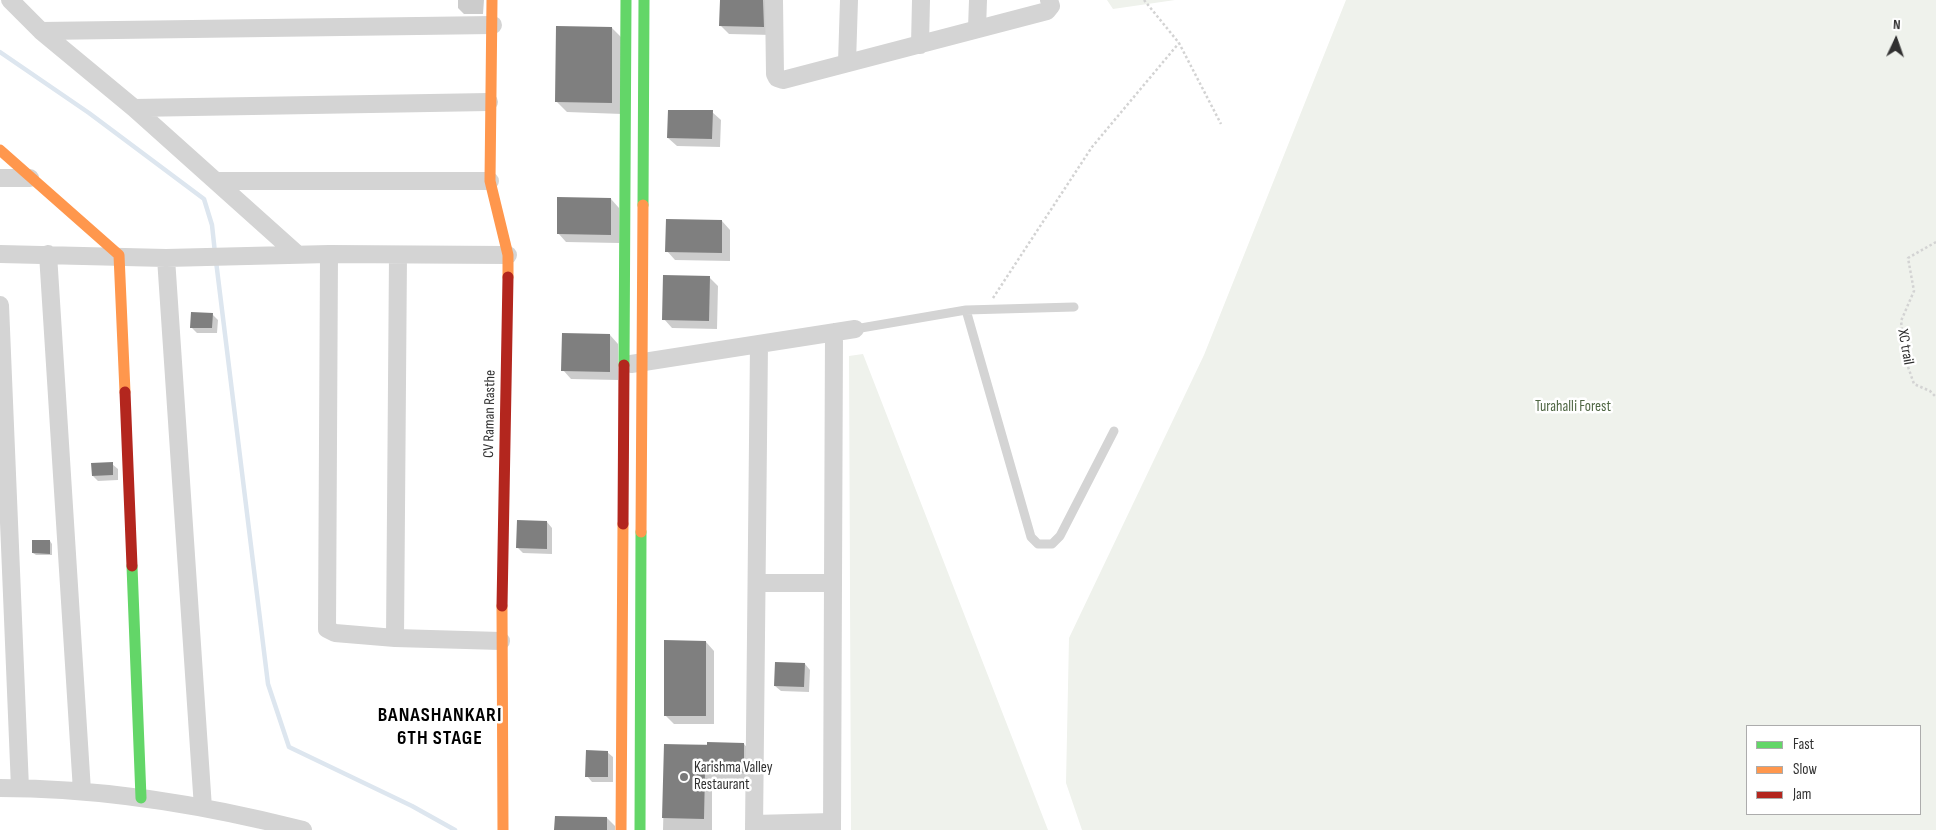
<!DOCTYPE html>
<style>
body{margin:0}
#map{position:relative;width:1936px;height:830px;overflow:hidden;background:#fff;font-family:"Sofia Sans Condensed",sans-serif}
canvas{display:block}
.legend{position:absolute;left:1746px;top:725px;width:175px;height:90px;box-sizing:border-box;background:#fff;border:1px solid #acacac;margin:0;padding:6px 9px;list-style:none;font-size:15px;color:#303030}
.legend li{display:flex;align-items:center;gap:10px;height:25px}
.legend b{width:25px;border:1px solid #acacac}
.north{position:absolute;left:1871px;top:15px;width:50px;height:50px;-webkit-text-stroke:4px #fff;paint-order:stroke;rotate:3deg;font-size:14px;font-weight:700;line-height:20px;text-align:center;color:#303030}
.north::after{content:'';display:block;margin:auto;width:18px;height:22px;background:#303030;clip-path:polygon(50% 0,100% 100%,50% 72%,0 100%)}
</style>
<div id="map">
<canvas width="1936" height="830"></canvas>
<ul class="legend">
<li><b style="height:6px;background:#63d668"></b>Fast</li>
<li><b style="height:6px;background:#ff974d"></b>Slow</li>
<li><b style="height:6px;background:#b3261e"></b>Jam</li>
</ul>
<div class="north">N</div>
</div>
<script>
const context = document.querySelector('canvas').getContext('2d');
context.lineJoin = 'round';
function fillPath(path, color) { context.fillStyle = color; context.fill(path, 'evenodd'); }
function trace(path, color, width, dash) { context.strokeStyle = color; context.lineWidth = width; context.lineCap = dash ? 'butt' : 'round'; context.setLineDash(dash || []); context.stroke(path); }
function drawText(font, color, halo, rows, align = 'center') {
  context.font = font + ' "Sofia Sans Condensed",sans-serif'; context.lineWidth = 5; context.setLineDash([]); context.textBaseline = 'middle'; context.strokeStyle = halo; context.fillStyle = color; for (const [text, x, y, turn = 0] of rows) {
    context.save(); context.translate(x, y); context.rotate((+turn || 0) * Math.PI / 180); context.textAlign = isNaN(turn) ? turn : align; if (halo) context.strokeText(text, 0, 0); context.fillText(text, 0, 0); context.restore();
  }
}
const green = new Path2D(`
 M 1107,0 L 1175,0 L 1113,9 Z
 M 1346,0 L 1936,0 L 1936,830 L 1082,830 L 1066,783 L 1069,638 L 1204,355 ZM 1747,726 L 1920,726 L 1920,814 L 1747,814 Z
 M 863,354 L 1048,830 L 851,830 L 849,356 Z`);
const shadow = new Path2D(`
 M 458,0 L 484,0 L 483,14 L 464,14 L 458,8 Z
 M 721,0 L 768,0 L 772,35 L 729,34 L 721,26 Z
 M 612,28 L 623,39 L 622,114 L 567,112 L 556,101 Z
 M 712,112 L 721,120 L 720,147 L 677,146 L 668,138 Z
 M 611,199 L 619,208 L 619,243 L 566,242 L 558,233 Z
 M 722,221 L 730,230 L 730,261 L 675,260 L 667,251 Z
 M 709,277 L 718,286 L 717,329 L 672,328 L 664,319 Z
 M 212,314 L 218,320 L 217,333 L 197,333 L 191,327 Z
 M 610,335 L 618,344 L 618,380 L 571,379 L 563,370 Z
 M 112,464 L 118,469 L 118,480 L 98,481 L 93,476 Z
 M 547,522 L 552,528 L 552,554 L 523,553 L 518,548 Z
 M 50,541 L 52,544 L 52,555 L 36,555 L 33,553 Z
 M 706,642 L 714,651 L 714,724 L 674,724 L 665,715 Z
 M 805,664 L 810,670 L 809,692 L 781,691 L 775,686 Z
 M 744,744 L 752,753 L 752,781 L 712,780 L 712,830 L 663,830 L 665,745 Z
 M 607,752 L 613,757 L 613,782 L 592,782 L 587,776 Z
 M 607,818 L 615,826 L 615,830 L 556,830 Z`);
const stream = new Path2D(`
 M 0,52 L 89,113 L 204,199 L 212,225 L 215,253
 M 216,261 L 268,684 L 289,747 L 412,806 L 455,830`);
const building = new Path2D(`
 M 720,0 L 763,0 L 764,27 L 719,26 Z
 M 556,26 L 612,27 L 612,103 L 555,102 Z
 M 668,110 L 713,110 L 712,139 L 667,138 Z
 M 557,197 L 611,198 L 611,235 L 557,234 Z
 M 666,219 L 722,220 L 722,253 L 665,252 Z
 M 663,275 L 710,276 L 709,321 L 662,320 Z
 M 191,312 L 213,313 L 212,328 L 190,328 Z
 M 562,333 L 610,334 L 610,372 L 561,371 Z
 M 113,462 L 113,475 L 92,476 L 91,463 Z
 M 517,520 L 547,521 L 547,549 L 516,548 Z
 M 32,540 L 50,540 L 50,554 L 32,553 Z
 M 664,640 L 706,641 L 706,716 L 664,716 Z
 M 775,662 L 805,663 L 804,687 L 774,686 Z
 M 707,742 L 744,743 L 744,773 L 705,772 L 704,819 L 662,818 L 664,744 L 707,745 Z
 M 586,750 L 608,751 L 608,777 L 585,777 Z
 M 555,816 L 607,817 L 607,830 L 554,830 Z`);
const path = new Path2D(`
 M 1144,0 L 1179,43 L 1221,124
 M 1936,242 L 1908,258 L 1914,291 L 1901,321 L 1906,361 L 1914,384 L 1930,391 L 1936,397
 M 993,298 L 1092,147 L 1179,43`);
const lane = new Path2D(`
 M 966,310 L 1031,537 L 1038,544 L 1052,544 L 1060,536 L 1114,431
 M 855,329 L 966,310 L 1074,307`);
const street = new Path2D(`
 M 10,0 L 41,31 L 134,108 L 297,254
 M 774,0 L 775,74 L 777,78 L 783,80 L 1047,11 L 1051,6 L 1049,0
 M 977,29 L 978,0
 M 41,31 L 493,25
 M 920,45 L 921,0
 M 847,63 L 849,0
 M 134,108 L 489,102
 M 0,178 L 30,178
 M 216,181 L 490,181
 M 0,254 L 166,258 L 329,254 L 508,255
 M 48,254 L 82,791
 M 329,254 L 327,629 L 335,633 L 395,638 L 501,641
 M 166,258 L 203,808
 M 0,305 L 20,788
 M 631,364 L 855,329
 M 757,583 L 833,583
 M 395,638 L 398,255
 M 0,788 C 102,788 205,805 303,830
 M 754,824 L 832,822
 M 754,830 L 759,344
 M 832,830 L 834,332`);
const fast = new Path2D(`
 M 643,205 L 644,0
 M 624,365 L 626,0
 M 132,566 L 141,798
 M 640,830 L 641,532`);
const slow = new Path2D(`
 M 492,0 L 490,181 L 508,255 L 508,277
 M 0,150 L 119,255 L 125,392
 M 641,532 L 643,205
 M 502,606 L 503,830
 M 621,830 L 623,524`);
const jam = new Path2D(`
 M 125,392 L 132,566
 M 623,524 L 624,365
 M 502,606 L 508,277`);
const markers = [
 [684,777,5,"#787878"]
];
const streetNames = [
 ["XC trail",1905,347,80],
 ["CV Raman Rasthe",490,414,-89]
];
const parkNames = [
 ["Turahalli Forest",1573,407]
];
const poiNames = [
 ["Karishma Valley",694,768],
 ["Restaurant",694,785]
];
const districtNames = [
 ["BANASHANKARI",440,716],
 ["6TH STAGE",440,739]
];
fillPath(green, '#eff2ec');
fillPath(shadow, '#0003');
trace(stream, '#dde6ef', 4.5);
fillPath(building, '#7f7f7f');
trace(path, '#d3d3d3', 2.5, [2.5, 2.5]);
trace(lane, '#d4d4d4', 9);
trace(street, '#d4d4d4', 18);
trace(fast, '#63d668', 11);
trace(slow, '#ff974d', 11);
trace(jam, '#b3261e', 11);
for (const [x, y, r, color] of markers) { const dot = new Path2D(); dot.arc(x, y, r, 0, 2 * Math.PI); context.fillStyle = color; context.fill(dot); trace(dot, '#fff', 2); }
drawText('15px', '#303030', '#fff', streetNames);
drawText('15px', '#4f6643', '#fff', parkNames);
drawText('15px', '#303030', '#fff', poiNames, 'left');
context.letterSpacing = '1px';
drawText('bold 20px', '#000', '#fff', districtNames);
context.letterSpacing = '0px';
</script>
